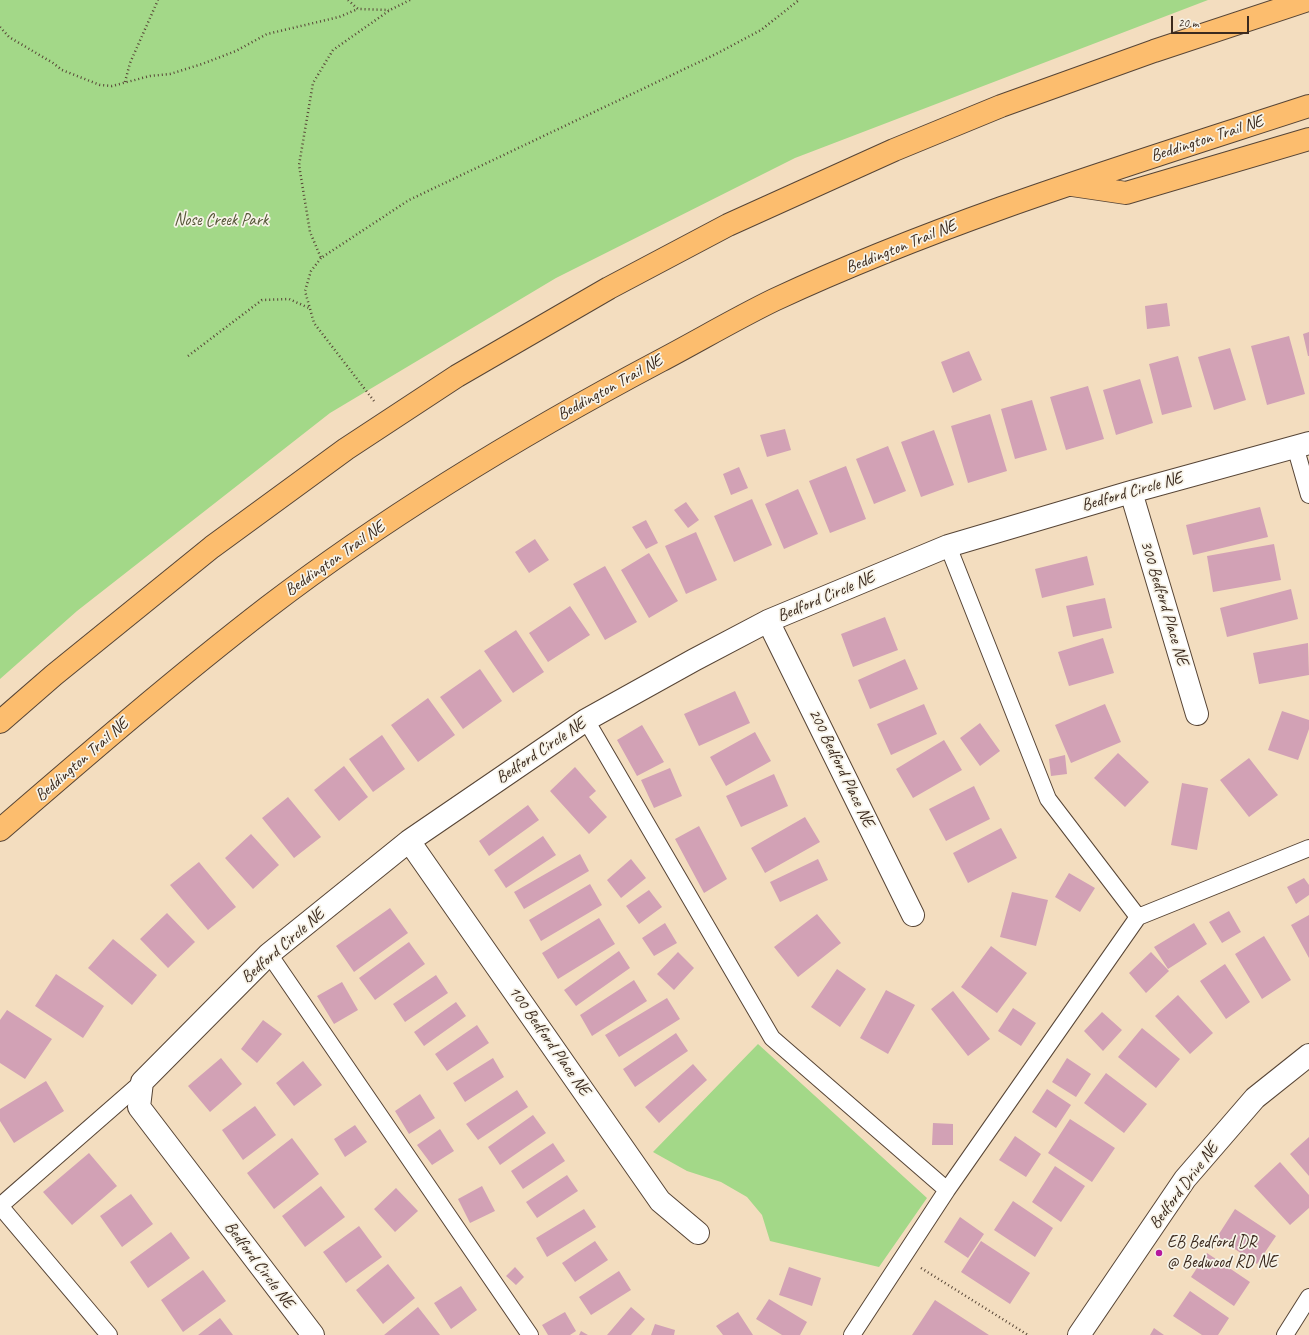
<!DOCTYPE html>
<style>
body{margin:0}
#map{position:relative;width:1309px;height:1335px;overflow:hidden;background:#f3ddbf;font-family:Caveat,sans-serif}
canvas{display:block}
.scale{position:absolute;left:1171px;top:16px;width:78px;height:18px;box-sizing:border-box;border:2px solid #3b2a1e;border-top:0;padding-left:5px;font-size:12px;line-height:14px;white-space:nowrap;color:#3b2a1e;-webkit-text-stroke:3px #f7f3e8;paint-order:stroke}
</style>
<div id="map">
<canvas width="1309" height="1335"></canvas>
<div class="scale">20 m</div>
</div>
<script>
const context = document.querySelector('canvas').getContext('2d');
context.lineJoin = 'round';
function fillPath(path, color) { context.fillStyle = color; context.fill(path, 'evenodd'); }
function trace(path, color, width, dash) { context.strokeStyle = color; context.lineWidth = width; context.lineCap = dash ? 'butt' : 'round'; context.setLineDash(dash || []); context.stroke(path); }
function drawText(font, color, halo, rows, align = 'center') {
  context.font = font + ' Caveat,sans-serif'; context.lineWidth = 3.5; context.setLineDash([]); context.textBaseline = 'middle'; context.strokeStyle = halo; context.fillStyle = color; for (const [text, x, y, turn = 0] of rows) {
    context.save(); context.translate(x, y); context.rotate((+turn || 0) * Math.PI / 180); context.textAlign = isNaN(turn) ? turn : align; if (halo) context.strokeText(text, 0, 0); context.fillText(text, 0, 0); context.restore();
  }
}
const green = new Path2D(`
 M 0,0 L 1208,0 L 795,158 L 556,278 L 330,413 L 77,611 L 0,679 Z
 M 758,1044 L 927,1198 L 879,1267 L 770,1241 L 762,1215 L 747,1197 L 721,1182 L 687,1171 L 653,1152 Z`);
const building = new Path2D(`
 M 1167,303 L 1170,326 L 1147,329 L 1145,306 Z
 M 1309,332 L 1309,356 L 1308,356 L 1303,334 Z
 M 1289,336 L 1305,394 L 1267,405 L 1251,346 Z
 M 1230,348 L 1246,400 L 1214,410 L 1198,357 Z
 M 969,351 L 982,380 L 953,393 L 941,362 Z
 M 1178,356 L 1192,407 L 1162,415 L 1149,364 Z
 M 1140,379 L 1153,423 L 1116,435 L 1103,390 Z
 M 1088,386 L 1104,439 L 1066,450 L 1050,397 Z
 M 1032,400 L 1047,450 L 1015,459 L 1001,409 Z
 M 990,414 L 1007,471 L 968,483 L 951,426 Z
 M 785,429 L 791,450 L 767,457 L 760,435 Z
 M 934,430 L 954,485 L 921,497 L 901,442 Z
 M 888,446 L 906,491 L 874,504 L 856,459 Z
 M 846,466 L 866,519 L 830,533 L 809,481 Z
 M 739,467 L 748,488 L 731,495 L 723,474 Z
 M 798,489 L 818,534 L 784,549 L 765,504 Z
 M 752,499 L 772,545 L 734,562 L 714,516 Z
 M 686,502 L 699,520 L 688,528 L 674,510 Z
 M 1260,507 L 1268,537 L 1193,555 L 1186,525 Z
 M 646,520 L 658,543 L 646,549 L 632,527 Z
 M 696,532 L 717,580 L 686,594 L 665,546 Z
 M 535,539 L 549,560 L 529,573 L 515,552 Z
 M 1274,544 L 1281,580 L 1213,592 L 1207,556 Z
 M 649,553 L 678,601 L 649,618 L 621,570 Z
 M 1087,556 L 1094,585 L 1042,598 L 1035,569 Z
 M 605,566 L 637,622 L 605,640 L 573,584 Z
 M 1291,589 L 1298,619 L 1227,637 L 1220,608 Z
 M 1105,598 L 1112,628 L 1073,637 L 1066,606 Z
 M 570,606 L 590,635 L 548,662 L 529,633 Z
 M 885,617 L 898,650 L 853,667 L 841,634 Z
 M 516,630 L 544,672 L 513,693 L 484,651 Z
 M 1103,638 L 1114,673 L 1069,686 L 1058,652 Z
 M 1308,643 L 1309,675 L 1259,684 L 1253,653 Z
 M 905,659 L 918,689 L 870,709 L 858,680 Z
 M 480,669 L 502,701 L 463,729 L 440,697 Z
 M 735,691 L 750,723 L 699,746 L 684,714 Z
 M 428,698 L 455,735 L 418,762 L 391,725 Z
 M 924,704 L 937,734 L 891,755 L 877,724 Z
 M 1105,704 L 1121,742 L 1071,763 L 1055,725 Z
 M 1282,711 L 1309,720 L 1309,729 L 1298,760 L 1268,750 Z
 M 980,723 L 1000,751 L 980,766 L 960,738 Z
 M 642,725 L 664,762 L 637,776 L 617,740 Z
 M 755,732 L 771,761 L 726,786 L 710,757 Z
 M 382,735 L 405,769 L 373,792 L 349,759 Z
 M 944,740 L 962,770 L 913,798 L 896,769 Z
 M 1118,753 L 1149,782 L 1125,807 L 1094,778 Z
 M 1065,755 L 1067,774 L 1051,776 L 1049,759 Z
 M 1249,758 L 1278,795 L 1249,817 L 1220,780 Z
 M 344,766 L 368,797 L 339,821 L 314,790 Z
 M 575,767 L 596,791 L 589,797 L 607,817 L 589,834 L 550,791 Z
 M 670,768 L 682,796 L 654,808 L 641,780 Z
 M 774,774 L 788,806 L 741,827 L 726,796 Z
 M 1182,783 L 1208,788 L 1197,850 L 1171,845 Z
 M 974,786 L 990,819 L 946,841 L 929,809 Z
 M 288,797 L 321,837 L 294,858 L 262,818 Z
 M 528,805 L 539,820 L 489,856 L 479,841 Z
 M 805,817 L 820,842 L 765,873 L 751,848 Z
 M 699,826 L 727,879 L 704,893 L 675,839 Z
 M 1001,828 L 1017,858 L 968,883 L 953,853 Z
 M 251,834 L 279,865 L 253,889 L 225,858 Z
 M 543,836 L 556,855 L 506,888 L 494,870 Z
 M 580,854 L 589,871 L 524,909 L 514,892 Z
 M 631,859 L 646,878 L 621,898 L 607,880 Z
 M 818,859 L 828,880 L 780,902 L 770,882 Z
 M 199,862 L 236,907 L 208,930 L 170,885 Z
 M 1069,873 L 1095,888 L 1080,912 L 1055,897 Z
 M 1304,878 L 1309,885 L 1309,895 L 1296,904 L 1287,887 Z
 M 590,884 L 602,905 L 541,941 L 529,920 Z
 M 649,890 L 662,907 L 639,924 L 626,906 Z
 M 1012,892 L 1048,900 L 1036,946 L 1000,937 Z
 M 390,908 L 408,933 L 354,972 L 336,946 Z
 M 1229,911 L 1241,932 L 1222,943 L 1209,922 Z
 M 167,913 L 195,942 L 168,968 L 140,939 Z
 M 817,914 L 841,943 L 798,977 L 774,947 Z
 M 1309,915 L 1309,958 L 1291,925 Z
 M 599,918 L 615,944 L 558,979 L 542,953 Z
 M 665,923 L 677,943 L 654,956 L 642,938 Z
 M 1194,923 L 1207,944 L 1168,969 L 1154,947 Z
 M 1264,936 L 1291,980 L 1262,999 L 1235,954 Z
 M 113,939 L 157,975 L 132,1005 L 88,968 Z
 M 409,942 L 425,964 L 375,1000 L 359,978 Z
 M 991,946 L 1027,973 L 997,1013 L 961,987 Z
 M 619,951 L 630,968 L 576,1006 L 564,990 Z
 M 678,952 L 694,968 L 674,990 L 657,974 Z
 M 1151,952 L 1169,971 L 1146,993 L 1129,973 Z
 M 1225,964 L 1250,1002 L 1226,1019 L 1200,981 Z
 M 837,969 L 866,989 L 840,1027 L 811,1007 Z
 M 56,974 L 104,1006 L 83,1038 L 35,1006 Z
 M 436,975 L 448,993 L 405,1022 L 393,1004 Z
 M 634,980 L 647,1001 L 592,1036 L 580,1015 Z
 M 342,982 L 358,1010 L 334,1024 L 317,996 Z
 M 886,990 L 915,1005 L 888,1054 L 860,1038 Z
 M 953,991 L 990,1039 L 968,1056 L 931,1009 Z
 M 1178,995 L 1213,1033 L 1190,1054 L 1155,1016 Z
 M 667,998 L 680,1019 L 619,1057 L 605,1035 Z
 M 456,1002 L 466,1016 L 424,1046 L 414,1032 Z
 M 1013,1008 L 1036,1023 L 1021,1046 L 998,1031 Z
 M 7,1010 L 52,1039 L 25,1079 L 0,1063 L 0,1020 Z
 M 1102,1012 L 1122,1030 L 1103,1051 L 1084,1031 Z
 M 263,1020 L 282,1034 L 257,1063 L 241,1049 Z
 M 477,1025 L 489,1043 L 447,1071 L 435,1054 Z
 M 1142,1028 L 1180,1059 L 1156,1088 L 1118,1057 Z
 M 676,1033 L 688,1051 L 635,1087 L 623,1069 Z
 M 221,1058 L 242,1084 L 210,1112 L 188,1086 Z
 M 493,1058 L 504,1077 L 465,1102 L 453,1083 Z
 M 1067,1058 L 1091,1074 L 1076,1097 L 1052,1082 Z
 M 303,1061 L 322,1085 L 294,1106 L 276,1083 Z
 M 693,1064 L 707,1080 L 659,1123 L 645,1107 Z
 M 1106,1073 L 1147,1104 L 1124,1133 L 1084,1103 Z
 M 46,1081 L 64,1111 L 14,1143 L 0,1121 L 0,1109 Z
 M 1047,1089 L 1071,1105 L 1056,1128 L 1032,1112 Z
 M 517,1090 L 528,1107 L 478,1140 L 466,1124 Z
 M 420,1094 L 435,1118 L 409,1134 L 395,1111 Z
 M 255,1106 L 276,1135 L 243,1160 L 222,1130 Z
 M 533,1115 L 546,1133 L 500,1165 L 488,1147 Z
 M 1070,1119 L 1115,1148 L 1092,1182 L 1048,1153 Z
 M 933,1123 L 953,1124 L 953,1145 L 932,1145 Z
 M 355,1125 L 367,1142 L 345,1157 L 334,1139 Z
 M 440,1129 L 454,1151 L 432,1165 L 417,1145 Z
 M 1015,1136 L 1041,1154 L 1026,1177 L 999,1160 Z
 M 1309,1137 L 1309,1176 L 1290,1154 Z
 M 292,1138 L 319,1174 L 274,1209 L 247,1173 Z
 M 553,1143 L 565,1161 L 523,1189 L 511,1171 Z
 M 89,1153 L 117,1186 L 72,1225 L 43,1192 Z
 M 1280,1162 L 1309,1195 L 1309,1208 L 1290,1225 L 1254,1186 Z
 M 1055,1166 L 1085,1186 L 1061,1222 L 1032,1202 Z
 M 567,1175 L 578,1191 L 537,1218 L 526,1202 Z
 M 321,1186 L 345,1217 L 305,1247 L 282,1216 Z
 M 482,1186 L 495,1211 L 470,1223 L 458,1199 Z
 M 396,1188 L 418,1211 L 395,1232 L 374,1209 Z
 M 131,1194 L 153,1224 L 122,1247 L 100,1216 Z
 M 1013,1201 L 1053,1228 L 1035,1257 L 994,1230 Z
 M 584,1209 L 596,1227 L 547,1257 L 536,1238 Z
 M 1235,1209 L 1276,1236 L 1257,1264 L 1217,1237 Z
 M 960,1217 L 984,1234 L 968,1258 L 944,1242 Z
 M 359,1226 L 382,1257 L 346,1283 L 323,1252 Z
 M 171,1232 L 190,1258 L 148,1288 L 130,1262 Z
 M 595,1241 L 608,1260 L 575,1282 L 562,1263 Z
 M 981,1241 L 1030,1273 L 1010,1304 L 961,1272 Z
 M 1207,1253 L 1250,1282 L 1234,1306 L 1191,1277 Z
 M 388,1264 L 415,1298 L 383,1324 L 356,1290 Z
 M 515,1267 L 524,1277 L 516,1285 L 506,1276 Z
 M 789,1267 L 821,1278 L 812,1306 L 779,1295 Z
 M 203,1270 L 226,1301 L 183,1332 L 161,1300 Z
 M 619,1271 L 631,1290 L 591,1315 L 579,1297 Z
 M 461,1286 L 477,1310 L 451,1329 L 434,1303 Z
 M 1190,1291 L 1229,1318 L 1218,1335 L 1202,1335 L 1173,1316 Z
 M 769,1299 L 807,1322 L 800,1335 L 782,1335 L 756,1319 Z
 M 935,1300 L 989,1335 L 912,1335 Z
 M 418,1307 L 440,1335 L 384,1335 Z
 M 631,1307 L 645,1319 L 631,1335 L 607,1335 Z
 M 565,1312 L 576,1331 L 570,1335 L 548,1335 L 542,1325 Z
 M 738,1312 L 753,1335 L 723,1335 L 716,1326 Z
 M 220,1318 L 233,1335 L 198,1335 Z
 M 655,1324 L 675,1330 L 674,1335 L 651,1335 Z
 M 1154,1328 L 1164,1335 L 1150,1335 Z
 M 581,1331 L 588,1335 L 579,1335 Z`);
const path = new Path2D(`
 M 348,0 L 358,9 L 389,10
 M 410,0 L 390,10 L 333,50 L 313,83 L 299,165 L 310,232 L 321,258 L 409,200 L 716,54 L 761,30 L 799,0
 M 0,27 L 9,37 L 53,63 L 62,70 L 100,85 L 112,86 L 150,76 L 170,74 L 202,64 L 236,51 L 267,34 L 339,17 L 358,9
 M 125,82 L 130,63 L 158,0
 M 321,258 L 311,271 L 305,291 L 314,323 L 374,401
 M 188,356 L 262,300 L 289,299 L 309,308
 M 921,1268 L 1028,1335`);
const lane = new Path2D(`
 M 1295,446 L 1309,495
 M 948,546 L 1048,799 L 1138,917
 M 586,720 L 772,1038 L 947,1190
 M 269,954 L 530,1335
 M 0,1206 L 142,1082
 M 0,1206 L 109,1335
 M 852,1335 L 947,1190 L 1138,917 L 1309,848
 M 1285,1335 L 1309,1297`);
const street = new Path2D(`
 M 1131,492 L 1197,714
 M 768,621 L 913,915
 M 409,841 L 660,1201 L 698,1233
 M 313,1335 L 139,1107 L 142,1082 L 269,954 L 409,841 L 586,720 L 694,660 L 768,621 L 948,546 L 1131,492 L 1309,443
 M 1079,1335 L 1185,1179 L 1255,1098 L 1309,1055`);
const primary = new Path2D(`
 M 1072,185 L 1126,193 L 1309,139
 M 0,722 L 54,675 L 212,547 L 346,449 L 457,376 L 609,288 L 728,225 L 894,150 L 1001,106 L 1154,51 L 1308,0
 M 0,830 C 88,754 176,678 268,607 C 391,513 524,433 660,361 C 698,341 735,319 774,300 C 946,220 1128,165 1309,106`);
const markers = [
 [1159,1253,4,"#b5179e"]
];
const streetNames = [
 ["Beddington Trail NE",1207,139,-18],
 ["Beddington Trail NE",901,247,-22],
 ["Beddington Trail NE",610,388,-29],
 ["Bedford Circle NE",1132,492,-16],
 ["Beddington Trail NE",335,559,-35],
 ["Bedford Circle NE",826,597,-23],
 ["300 Bedford Place NE",1164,603,73],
 ["Bedford Circle NE",541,751,-34],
 ["Beddington Trail NE",82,760,-41],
 ["200 Bedford Place NE",841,768,64],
 ["Bedford Circle NE",283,946,-41],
 ["100 Bedford Place NE",549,1041,55],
 ["Bedford Drive NE",1184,1186,-53],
 ["Bedford Circle NE",259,1265,53]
];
const parkNames = [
 ["Nose Creek Park",221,221]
];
const poiNames = [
 ["EB Bedford DR",1167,1243],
 ["@ Bedwood RD NE",1167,1263]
];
fillPath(green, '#a3d888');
fillPath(building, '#d2a1b5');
trace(lane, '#574536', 18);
trace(street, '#574536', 24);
trace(primary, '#574536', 24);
trace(path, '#574536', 2.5, [1, 3]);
trace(lane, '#fff', 16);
trace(street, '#fff', 22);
trace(primary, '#fcbd6e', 22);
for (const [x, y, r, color] of markers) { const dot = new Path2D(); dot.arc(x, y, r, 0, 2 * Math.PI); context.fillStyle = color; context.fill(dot); trace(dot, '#f7f3e8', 1.5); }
drawText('17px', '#3b2a1e', '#f7f3e8', streetNames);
drawText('17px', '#555638', '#f7f3e8', parkNames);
drawText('17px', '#3b2a1e', '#f7f3e8', poiNames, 'left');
</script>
